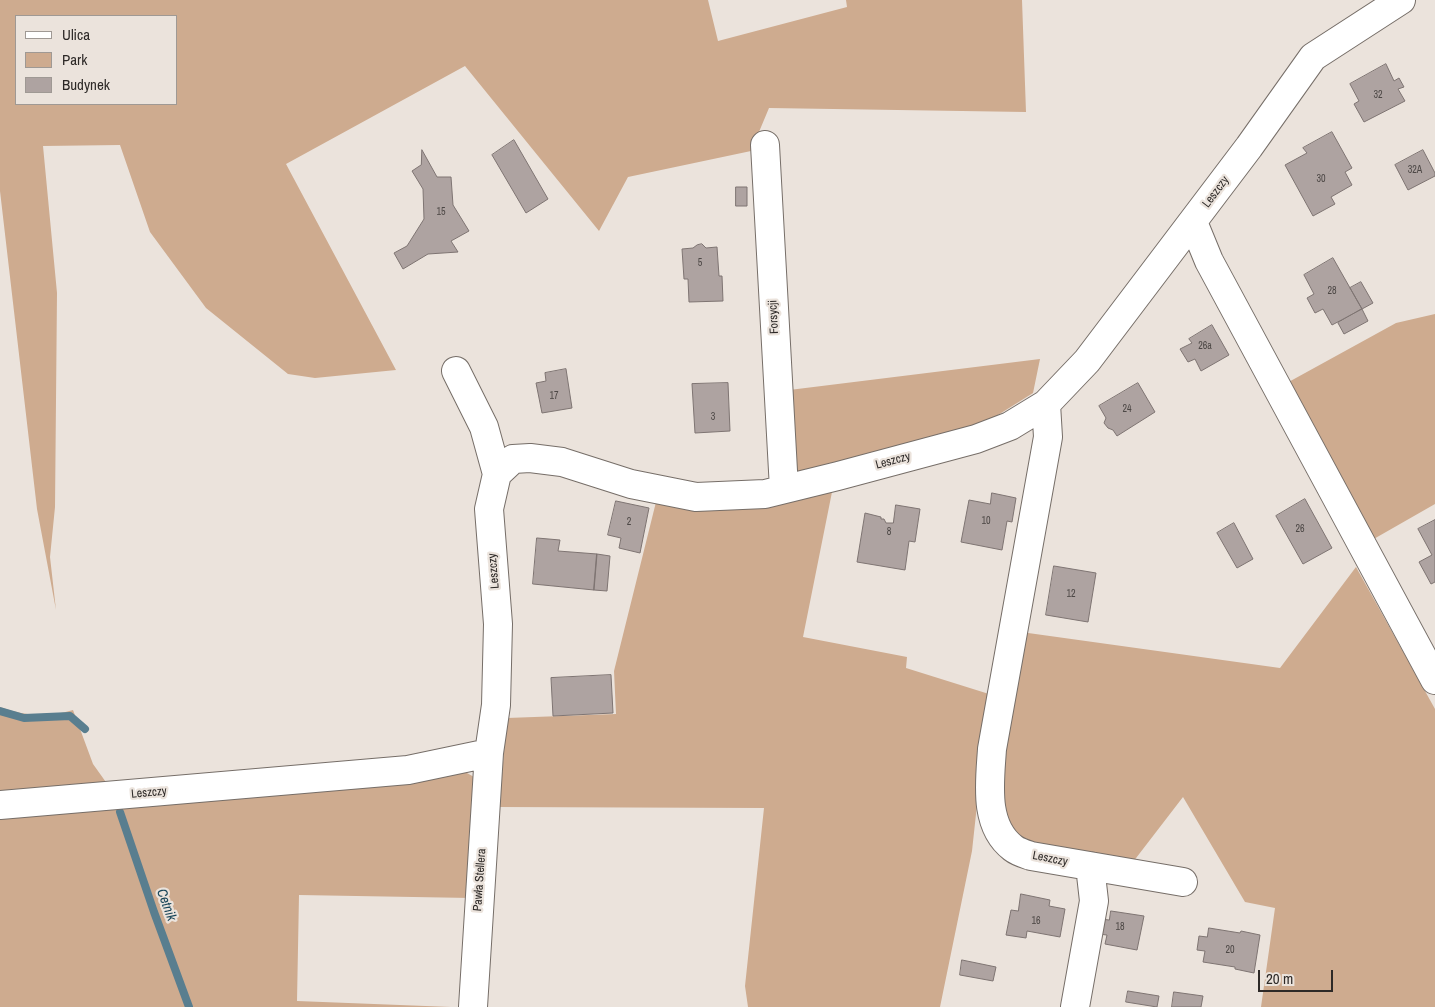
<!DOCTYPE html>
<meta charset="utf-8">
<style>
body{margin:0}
#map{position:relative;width:1435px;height:1007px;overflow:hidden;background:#ebe3dc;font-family:"Archivo Narrow",sans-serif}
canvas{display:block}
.legend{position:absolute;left:15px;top:15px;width:162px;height:90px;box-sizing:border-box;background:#ebe3dc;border:1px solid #9f9994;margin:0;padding:6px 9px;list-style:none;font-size:15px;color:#2d2927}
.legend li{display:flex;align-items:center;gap:10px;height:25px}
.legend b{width:25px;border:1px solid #9f9994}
.scale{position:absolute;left:1258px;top:970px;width:75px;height:22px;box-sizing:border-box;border:2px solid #2d2927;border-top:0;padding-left:6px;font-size:15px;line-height:18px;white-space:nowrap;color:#2d2927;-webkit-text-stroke:4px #ebe3dc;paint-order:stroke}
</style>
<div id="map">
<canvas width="1435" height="1007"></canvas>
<ul class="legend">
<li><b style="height:6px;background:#fff"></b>Ulica</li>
<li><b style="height:14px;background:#ceab8f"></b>Park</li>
<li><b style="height:14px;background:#aea3a1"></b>Budynek</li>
</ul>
<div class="scale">20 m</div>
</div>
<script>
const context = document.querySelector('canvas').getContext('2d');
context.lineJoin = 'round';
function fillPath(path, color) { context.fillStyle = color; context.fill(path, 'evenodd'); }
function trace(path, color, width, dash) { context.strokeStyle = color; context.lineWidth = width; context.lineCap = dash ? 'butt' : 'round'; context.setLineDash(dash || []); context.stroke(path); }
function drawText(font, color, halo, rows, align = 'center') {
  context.font = font + ' "Archivo Narrow",sans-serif'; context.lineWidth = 4.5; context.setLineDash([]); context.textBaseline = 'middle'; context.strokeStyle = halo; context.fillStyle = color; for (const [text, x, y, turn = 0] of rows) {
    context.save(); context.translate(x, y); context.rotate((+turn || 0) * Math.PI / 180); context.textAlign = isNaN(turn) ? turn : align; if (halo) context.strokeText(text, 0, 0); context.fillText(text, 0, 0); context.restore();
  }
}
const green = new Path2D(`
 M 0,0 L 708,0 L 718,41 L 847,7 L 846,0 L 1022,0 L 1026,112 L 769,108 L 751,151 L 628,177 L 599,231 L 465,66 L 286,164 L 396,370 L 315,378 L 288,374 L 206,308 L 150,232 L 120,145 L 43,146 L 57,293 L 55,507 L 50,557 L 56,610 L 37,509 L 0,191 ZM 16,16 L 176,16 L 176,104 L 16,104 Z
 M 1435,314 L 1435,504 L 1372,540 L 1285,384 L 1396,323 Z
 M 1040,359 L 1033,393 L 982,425 L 773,482 L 765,393 Z
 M 832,492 L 803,637 L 907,657 L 906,668 L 989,694 L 972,851 L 940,1007 L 748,1007 L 745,986 L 764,808 L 499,807 L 507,718 L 616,714 L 614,671 L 656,502 L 776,503 Z
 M 1356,567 L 1435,709 L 1435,1007 L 1261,1007 L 1275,908 L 1245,902 L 1183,797 L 1133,862 L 1034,848 L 1012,837 L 1001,807 L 1003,761 L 1021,632 L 1280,668 Z
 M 0,707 C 26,716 46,718 73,710 L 93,764 L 108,785 L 0,794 Z
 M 460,769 L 474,777 L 471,898 L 299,895 L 297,1001 L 451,1007 L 0,1007 L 0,815 Z`);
const stream = new Path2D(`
 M 0,711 L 24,718 L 70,716 L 85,729
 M 120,812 L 154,912 L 189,1007`);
const building = new Path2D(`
 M 1386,64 L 1394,81 L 1399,78 L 1404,87 L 1398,89 L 1405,101 L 1364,122 L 1354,104 L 1359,101 L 1350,84 Z
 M 1332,132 L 1352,168 L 1345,172 L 1352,185 L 1331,197 L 1335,204 L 1313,216 L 1285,165 L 1307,153 L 1303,148 Z
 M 514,140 L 548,199 L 526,213 L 492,155 Z
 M 422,150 L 437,177 L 451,177 L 453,205 L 469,231 L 451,241 L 458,252 L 428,254 L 403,269 L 394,253 L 407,246 L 424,219 L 423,189 L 412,171 L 421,165 Z
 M 1423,150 L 1435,173 L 1435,176 L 1408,190 L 1395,165 Z
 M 736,187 L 747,187 L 747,206 L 736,206 Z
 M 702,244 L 706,248 L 717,247 L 719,276 L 722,276 L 723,301 L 689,302 L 688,279 L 684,279 L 682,249 L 693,248 L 697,245 Z
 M 1333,258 L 1362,309 L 1332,325 L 1323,309 L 1315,313 L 1307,298 L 1314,294 L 1304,275 Z
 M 1361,282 L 1373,303 L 1362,309 L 1350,288 Z
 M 1362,309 L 1368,321 L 1344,334 L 1338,323 Z
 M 1212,325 L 1229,355 L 1201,371 L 1195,359 L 1188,362 L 1180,349 L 1192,343 L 1189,339 Z
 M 566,369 L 572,408 L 542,413 L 536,383 L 546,381 L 545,373 Z
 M 728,383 L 730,431 L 695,433 L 692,384 Z
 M 1138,383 L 1155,412 L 1117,436 L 1113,430 L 1108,428 L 1104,423 L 1106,418 L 1099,406 Z
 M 992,493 L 1016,498 L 1012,522 L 1007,521 L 1002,550 L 961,542 L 969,500 L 990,504 Z
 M 1305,499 L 1332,548 L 1303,564 L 1276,516 Z
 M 616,501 L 649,508 L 640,553 L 619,548 L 621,538 L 608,535 Z
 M 896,505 L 920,509 L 915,542 L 909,541 L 905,570 L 857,562 L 865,513 L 881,517 L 881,519 L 884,519 L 886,523 L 893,523 Z
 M 1435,520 L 1435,582 L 1431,584 L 1419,562 L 1432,555 L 1418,529 Z
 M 1234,523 L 1253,559 L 1237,568 L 1217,533 Z
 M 537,538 L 560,540 L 558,551 L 597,554 L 594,590 L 533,584 Z
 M 597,554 L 610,556 L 607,591 L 594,590 Z
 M 1054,566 L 1096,573 L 1088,622 L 1046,615 Z
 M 611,675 L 613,713 L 553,716 L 551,678 Z
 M 1021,894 L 1050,900 L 1049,906 L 1065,909 L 1060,937 L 1027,931 L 1026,938 L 1006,935 L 1011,910 L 1018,911 Z
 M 1111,911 L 1144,916 L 1137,950 L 1105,944 L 1107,935 L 1098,934 L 1101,919 L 1109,920 Z
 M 1209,928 L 1240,933 L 1241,931 L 1260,935 L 1254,973 L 1235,969 L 1235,967 L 1203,962 L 1205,951 L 1197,950 L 1199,936 L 1207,937 Z
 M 962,960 L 996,967 L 993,981 L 960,975 Z
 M 1128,991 L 1159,996 L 1157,1007 L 1126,1002 Z
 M 1174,992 L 1203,996 L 1201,1007 L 1172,1007 Z`);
const minor = new Path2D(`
 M 765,145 L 784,489
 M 1193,222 L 1209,261 L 1435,680
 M 456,371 L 484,427 L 497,474
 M 1046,404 L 1048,437 L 992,749 C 990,781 983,825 1013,848 C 1018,852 1025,854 1031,856 L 1183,882
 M 0,805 L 408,770 L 489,753 L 496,705 L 498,624 L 489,509 L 497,474 L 513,459 L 530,458 L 562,462 L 631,484 L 696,497 L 765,494 L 838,476 L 976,439 L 1010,426 L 1046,404 L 1087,361 L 1249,147 L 1313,57 L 1401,0
 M 473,1007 L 489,753
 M 1075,1007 L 1094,901 L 1090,866`);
const numberNames = [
 ["32",1378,95],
 ["32A",1415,170],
 ["30",1321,179],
 ["15",441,212],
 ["5",700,263],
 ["28",1332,291],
 ["26a",1205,346],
 ["17",554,396],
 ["24",1127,409],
 ["3",713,417],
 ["10",986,521],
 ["2",629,522],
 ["26",1300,529],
 ["8",889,532],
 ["12",1071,594],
 ["16",1036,921],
 ["18",1120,927],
 ["20",1230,950]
];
const streetNames = [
 ["Leszczy",1216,192,-53],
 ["Forsycji",774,317,-93],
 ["Leszczy",893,461,-15],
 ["Leszczy",494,571,-95],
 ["Leszczy",149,793,-5],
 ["Leszczy",1050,859,11],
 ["Pawła Stellera",480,880,-86]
];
const waterNames = [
 ["Cetnik",166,905,70]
];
fillPath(green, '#ceab8f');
trace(stream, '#597e8f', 8);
fillPath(building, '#aea3a1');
trace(building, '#7e7472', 1);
trace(minor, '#766e68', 30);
trace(minor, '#fff', 28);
drawText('10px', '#4d4846', null, numberNames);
drawText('12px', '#2d2927', '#ebe3dc', streetNames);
drawText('italic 14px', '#19465a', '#ebe3dc', waterNames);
</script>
